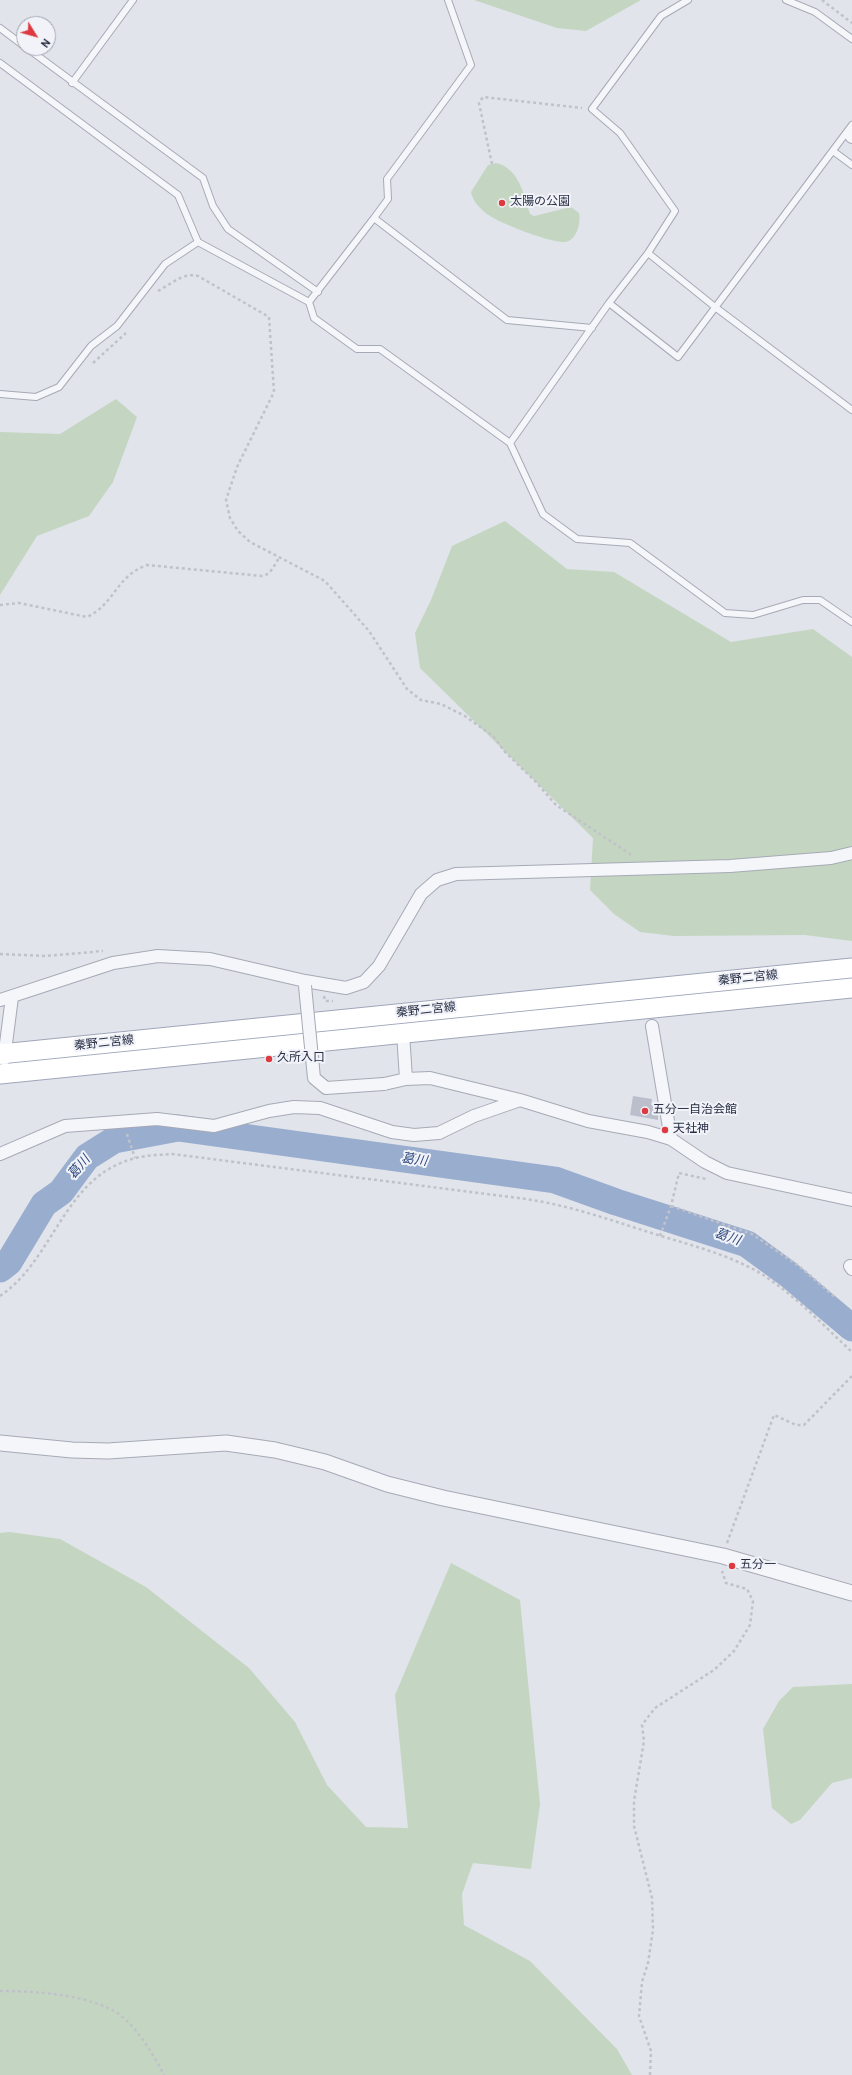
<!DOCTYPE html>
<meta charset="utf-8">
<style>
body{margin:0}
#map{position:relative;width:852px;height:2075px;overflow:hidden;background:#e1e4eb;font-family:Overpass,sans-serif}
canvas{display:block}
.north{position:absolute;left:16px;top:16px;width:40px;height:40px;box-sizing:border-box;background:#f1f3f8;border:1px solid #a1a5b0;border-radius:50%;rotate:127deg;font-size:11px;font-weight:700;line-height:16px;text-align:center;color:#282f45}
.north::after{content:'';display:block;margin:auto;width:14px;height:18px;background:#dc3a40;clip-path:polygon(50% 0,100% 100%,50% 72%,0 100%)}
</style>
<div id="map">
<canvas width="852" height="2075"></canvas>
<div class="north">N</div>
</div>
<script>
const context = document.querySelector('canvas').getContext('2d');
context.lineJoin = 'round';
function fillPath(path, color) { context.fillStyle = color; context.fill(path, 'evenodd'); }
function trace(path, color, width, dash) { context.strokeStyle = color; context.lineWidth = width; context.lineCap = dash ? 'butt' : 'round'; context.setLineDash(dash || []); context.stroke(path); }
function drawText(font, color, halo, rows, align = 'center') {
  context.font = font + ' Overpass,"Noto Sans JP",sans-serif'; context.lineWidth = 4; context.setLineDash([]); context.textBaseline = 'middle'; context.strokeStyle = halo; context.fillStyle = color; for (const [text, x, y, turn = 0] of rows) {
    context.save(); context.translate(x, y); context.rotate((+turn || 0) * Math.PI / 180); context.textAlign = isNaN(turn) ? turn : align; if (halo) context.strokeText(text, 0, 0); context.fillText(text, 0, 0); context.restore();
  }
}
const green = new Path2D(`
 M 474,0 L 641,0 L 586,31 L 557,28 Z
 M 496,163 C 519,168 524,195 530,214 L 534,216 L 571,207 L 579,213 C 581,222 577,242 564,242 C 548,242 499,223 487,214 C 480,209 472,200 471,192 L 488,165 Z
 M 116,399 L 137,417 L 113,482 L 89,516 L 37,536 L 0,595 L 0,432 L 60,434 Z
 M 505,521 L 567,569 L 614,572 L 731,642 L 813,629 L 852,657 L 852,941 L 805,935 L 674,936 L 640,932 L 614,914 L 590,890 L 593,838 L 420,668 L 415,633 L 431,600 L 452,546 Z
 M 10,1532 L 60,1539 L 146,1587 L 249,1668 L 295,1722 L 327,1785 L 366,1827 L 408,1828 L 395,1695 L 451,1563 L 520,1600 L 540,1804 L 531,1869 L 473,1863 L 462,1894 L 464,1925 L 530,1961 L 617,2049 L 632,2075 L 0,2075 L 0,1533 Z
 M 852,1684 L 852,1778 L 832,1783 L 800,1820 L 791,1824 L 772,1808 L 763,1729 L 779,1701 L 793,1687 Z`);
const river = new Path2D(`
 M 0,1269 L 9,1262 L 44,1204 L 61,1192 L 87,1157 L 114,1140 L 178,1128 L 555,1180 L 616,1202 L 747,1244 L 788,1274 L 852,1328`);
const building = new Path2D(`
 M 633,1096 L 652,1099 L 651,1105 L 658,1106 L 658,1120 L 630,1115 Z`);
const path = new Path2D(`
 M 822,0 L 852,23
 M 492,164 L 479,103 L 483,97 L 582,108
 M 158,291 C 171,284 184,272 198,276 L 269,317 L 274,392 L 237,467 L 226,500 L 230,518 L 238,531 L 250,542 L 325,581 L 369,631 L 407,689 L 421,700 L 441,704 L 465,716 L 493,736 L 505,752 L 535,781 L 556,805 L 633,856
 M 93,363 L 126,333
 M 0,605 L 19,603 L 87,617 C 114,605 116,576 147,565 L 262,576 C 271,575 274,565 279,558
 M 0,954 L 45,956 L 103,951
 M 324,996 L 325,1001 L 333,1001
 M 127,1134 L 135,1158
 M 671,1206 L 752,1234 L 799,1266 L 836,1298
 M 660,1236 L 671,1206 L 679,1173 L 706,1179
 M 0,1296 C 55,1259 64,1175 136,1158 C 147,1155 160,1155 172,1154 L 526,1199 C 573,1206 616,1222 661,1236 C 694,1246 729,1255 760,1273 C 794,1294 823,1325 852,1352
 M 727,1543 L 774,1415 L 796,1425 L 804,1425 L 852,1376
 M 0,1991 C 34,1991 83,1994 114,2011 C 134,2022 154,2055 164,2075
 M 650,2075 L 651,2051 L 639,2016 L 642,1982 L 648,1963 L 653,1930 L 652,1898 L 634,1826 L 634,1801 L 644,1741 L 642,1725 L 655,1708 L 714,1670 L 734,1651 L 750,1625 L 753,1601 L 747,1589 L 726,1583 L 722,1571`);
const service = new Path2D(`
 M 688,0 L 661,16 L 592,109 L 620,133 L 675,211 L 648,253 L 609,303 L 678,357 L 852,125
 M 786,0 L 815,12 L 852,39
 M 0,28 L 24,46
 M 27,48 L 203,178 L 213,206 L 228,229 L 318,292
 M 0,63 L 178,195 L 198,242 L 165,264 L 117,326 L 91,346 L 59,387 L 36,397 L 0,394
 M 72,83 L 133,0
 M 833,151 L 852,165
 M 374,218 L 388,199 L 387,179 L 471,65 L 448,0
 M 198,242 L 309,302
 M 648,253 L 715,307 L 852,410
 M 609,303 L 510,443 L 543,514 L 577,539 L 630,543 L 725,613 L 753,615 L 803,600 L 820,600 L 852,622
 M 510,443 L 380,349 L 357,349 L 314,318 L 309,302 L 374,218 L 507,320 L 592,328`);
const minor = new Path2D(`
 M 851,136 L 852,137
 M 0,1000 L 113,963 L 158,956 L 210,959 L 305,981 L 346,988 L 364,982 L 379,966 L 421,894 L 437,880 L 456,874 L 730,866 L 831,858 L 852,853
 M 652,1026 L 671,1139
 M 403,1033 L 406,1079
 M 4,1059 L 12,997
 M 384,1084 L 406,1079 L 430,1078 L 520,1100 L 588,1121 L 648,1132 L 671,1139 L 705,1162 L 727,1173 L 852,1200
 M 0,1154 L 65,1126 L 157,1119 L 214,1126 L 269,1111 L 294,1107 L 320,1108 L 392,1132 L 414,1135 L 439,1133 L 474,1116 L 520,1100
 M 850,1266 L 852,1269`);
const tertiary = new Path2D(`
 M 0,1443 L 72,1450 L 108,1451 L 226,1443 L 275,1450 L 325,1462 L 387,1484 L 443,1498 L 723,1556 L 852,1593`);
const primary = new Path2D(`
 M 0,1054 L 852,968
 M 0,1074 L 852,988`);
const minorBridge = new Path2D(`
 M 305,986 L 314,1078 L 326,1088 L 384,1084`);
const markers = [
 [502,203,4,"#dc3a40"],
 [269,1059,4,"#dc3a40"],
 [645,1111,4,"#dc3a40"],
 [665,1130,4,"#dc3a40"],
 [732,1566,4,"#dc3a40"]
];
const poiNames = [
 ["太陽の公園",510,203],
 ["久所入口",277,1059],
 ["五分一自治会館",653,1111],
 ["天社神",673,1130],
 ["五分一",740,1566]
];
const streetNames = [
 ["秦野二宮線",748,979,-6],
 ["秦野二宮線",426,1011,-6],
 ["秦野二宮線",104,1044,-6]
];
const waterNames = [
 ["葛川",414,1161,8],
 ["葛川",80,1168,-50],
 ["葛川",727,1238,19]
];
fillPath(green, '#c4d6c1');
trace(river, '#99adcf', 27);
fillPath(building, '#bbbfcc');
trace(service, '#a6aab6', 8);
trace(minor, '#a6aab6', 14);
trace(tertiary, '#a6aab6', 17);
trace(primary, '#9fa6b8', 21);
trace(path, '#c0c2ca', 2.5, [3, 3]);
trace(service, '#f5f6f9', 6);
trace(minor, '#f5f6f9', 12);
trace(tertiary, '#f5f6f9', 15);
trace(primary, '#fff', 19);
trace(minorBridge, '#a6aab6', 14, []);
trace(minorBridge, '#f5f6f9', 12);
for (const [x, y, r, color] of markers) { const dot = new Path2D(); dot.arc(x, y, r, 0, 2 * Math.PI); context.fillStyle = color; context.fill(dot); trace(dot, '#f1f3f8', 1.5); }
drawText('12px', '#282f45', '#f1f3f8', poiNames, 'left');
drawText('12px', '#282f45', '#f1f3f8', streetNames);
drawText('italic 13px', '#2d487d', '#f1f3f8', waterNames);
</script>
